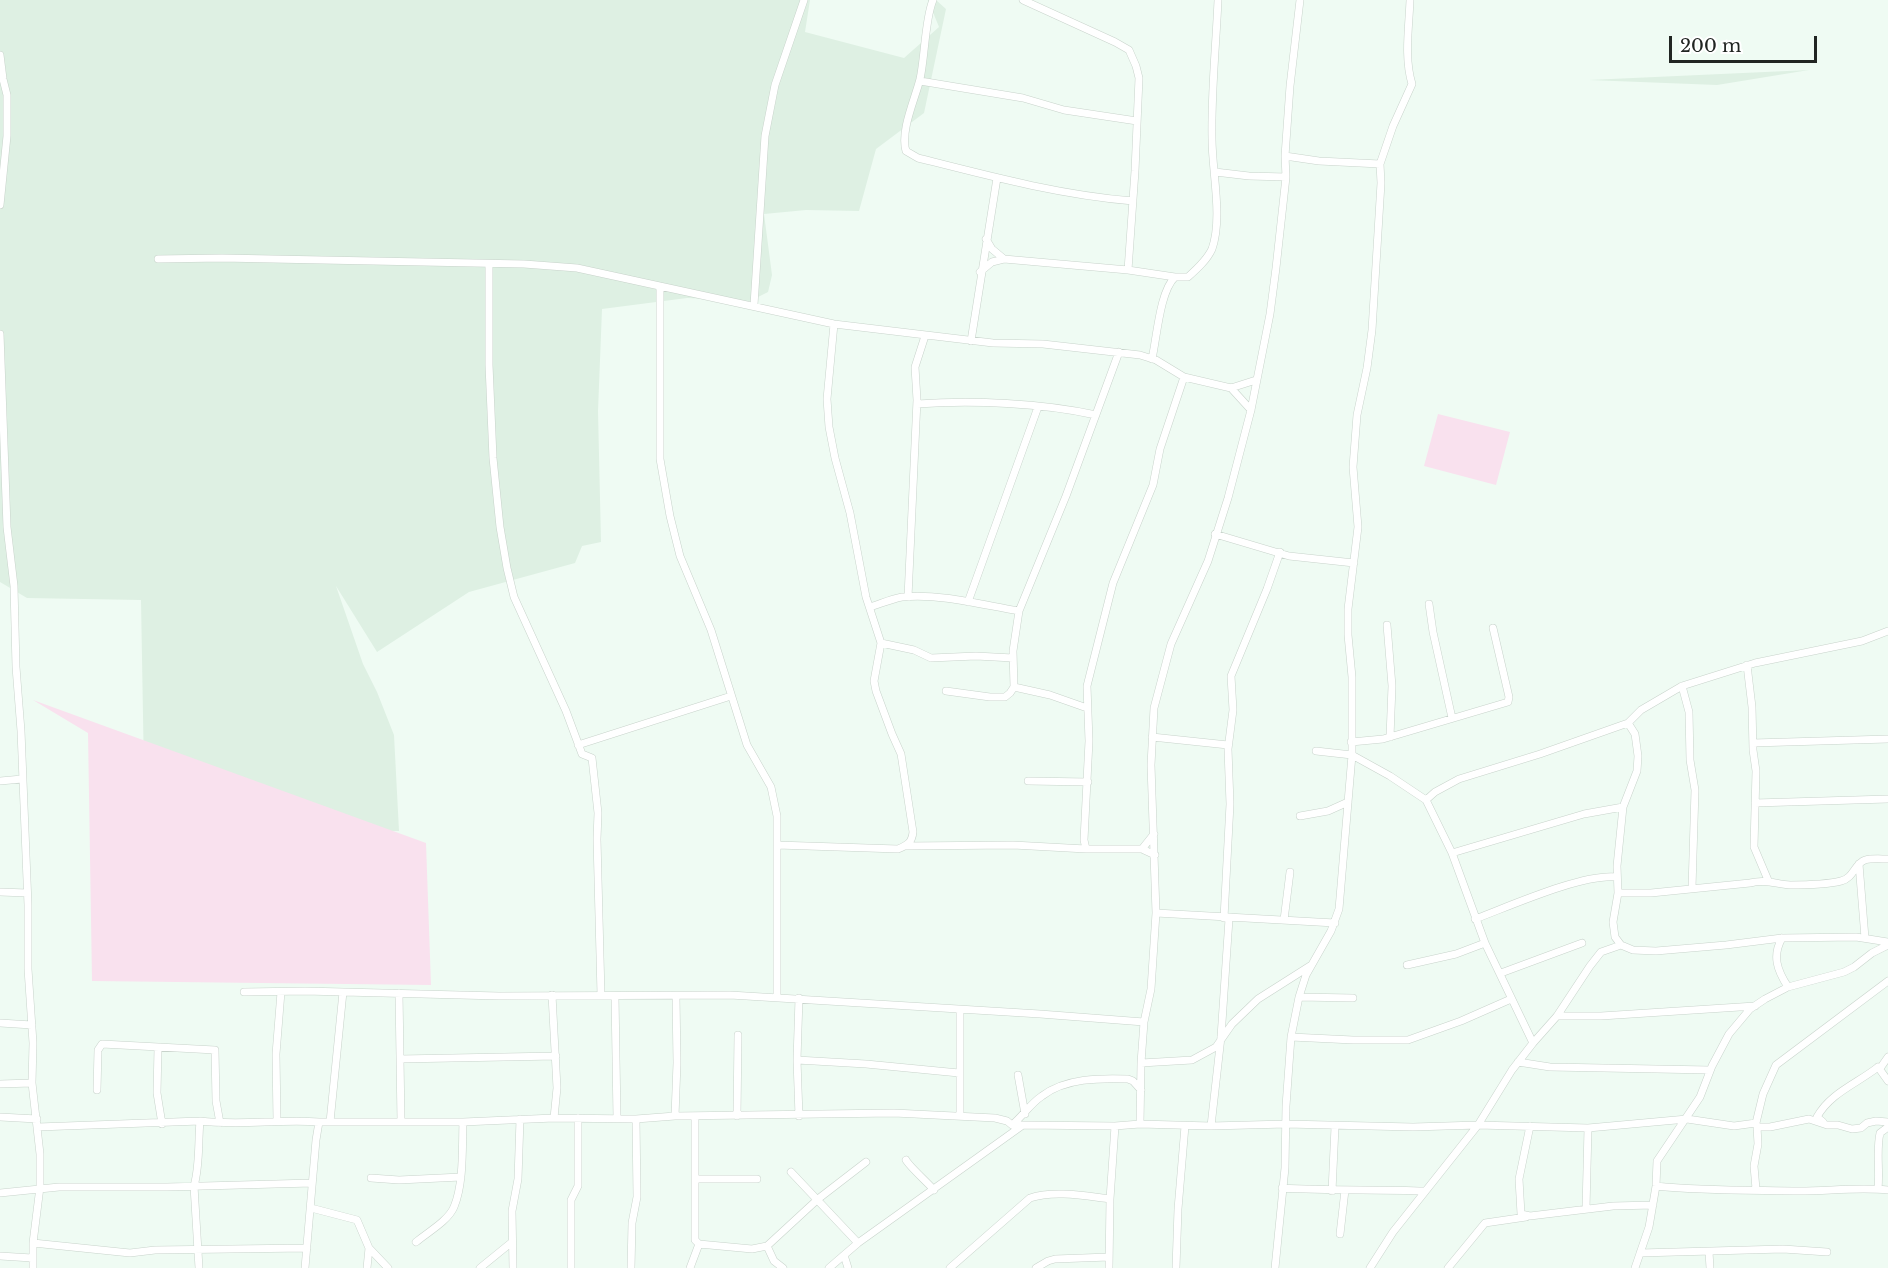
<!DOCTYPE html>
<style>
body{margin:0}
#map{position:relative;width:1888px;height:1268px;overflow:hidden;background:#effbf3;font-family:"Libre Baskerville",serif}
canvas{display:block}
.scale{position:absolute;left:1669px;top:36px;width:148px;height:27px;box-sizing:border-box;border:3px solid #212522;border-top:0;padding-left:8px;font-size:18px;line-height:21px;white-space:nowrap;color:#212522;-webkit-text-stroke:4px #fff;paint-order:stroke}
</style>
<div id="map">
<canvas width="1888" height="1268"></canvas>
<div class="scale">200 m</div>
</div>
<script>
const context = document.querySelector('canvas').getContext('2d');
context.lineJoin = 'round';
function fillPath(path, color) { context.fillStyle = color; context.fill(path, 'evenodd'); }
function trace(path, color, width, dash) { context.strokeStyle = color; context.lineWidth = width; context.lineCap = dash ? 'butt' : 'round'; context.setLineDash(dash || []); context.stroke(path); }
const built = new Path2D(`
 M 0,0 L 810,0 L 805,32 L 904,58 L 939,27 L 928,0 L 936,0 L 946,9 L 924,113 L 876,149 L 859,211 L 806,210 L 764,214 L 772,275 L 768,292 L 740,306 L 713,299 L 687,298 L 602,309 L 598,411 L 601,542 L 582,546 L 575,563 L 469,592 L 377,652 L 336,586 L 363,664 L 377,692 L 394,735 L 399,831 L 145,831 L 141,600 L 27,598 L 0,582 Z
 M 1809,70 L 1717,85 L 1589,80 Z`);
const green = new Path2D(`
 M 1438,414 L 1510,432 L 1496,485 L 1424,466 Z
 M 33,700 L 426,843 L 431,985 L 92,981 L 88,733 Z`);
const minor = new Path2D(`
 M 933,0 C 925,18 925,57 920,79 C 915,99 900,131 906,151 L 918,158 C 989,176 1060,195 1133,201
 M 1023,0 L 1115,42 L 1129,50 L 1136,66 L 1139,78 L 1135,171 L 1128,270
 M 0,55 L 3,79 L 7,95 L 7,136 L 0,205
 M 920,81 L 1023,98 L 1064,110 L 1137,121
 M 1285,156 L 1319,161 L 1380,164
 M 1215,172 L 1249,176 L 1286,177
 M 986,239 L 992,249 L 1004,259
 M 158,259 L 222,258 L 524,264 L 577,268 L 834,324 L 993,343 L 1043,344 L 1140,355 L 1156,360 L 1184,377 L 1231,388 L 1256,380
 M 489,264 L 489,365 L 493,458 L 500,527 L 507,568 L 514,597 L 566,711 L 582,754 L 592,758 L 598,813 L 597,839 L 601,995
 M 980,272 L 992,262 L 1004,259 L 1128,270 L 1175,277
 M 660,286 L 660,459 L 670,516 L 680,556 L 711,630 L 747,745 L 771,787 L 777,816 L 777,997
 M 754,305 L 765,136 L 775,85 L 804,0
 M 0,334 L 7,527 L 14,586 L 16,667 L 21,731 L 28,905 L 28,969 L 33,1043 L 32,1083 L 40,1154 L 40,1187 L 33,1243 L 33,1268
 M 971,341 L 997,178
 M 1152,359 C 1157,336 1160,291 1175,277 L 1188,277 C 1197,269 1207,260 1212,249 C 1223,218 1212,171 1212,139 C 1211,93 1216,46 1218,0
 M 1231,388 L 1251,410
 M 917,404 C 972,400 1042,403 1096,415
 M 1215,534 L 1289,556 L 1354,563
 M 908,597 L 917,400 L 915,367 L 925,336
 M 968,602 L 1038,407
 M 1429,604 L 1433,632 L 1452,718
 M 870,607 C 880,604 891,599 902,597 C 939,593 983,605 1019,611
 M 1387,625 L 1392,686 L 1390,737
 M 881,643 L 914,650 L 931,658 L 976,656 L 1013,658
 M 1747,665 L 1752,707 L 1753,750 L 1756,771 L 1754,847 L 1768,880
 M 1682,686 L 1689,712 L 1690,760 L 1695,790 L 1692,888
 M 1014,687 L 1050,695 L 1087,708
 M 946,691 L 990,697 L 1005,697 L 1010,693 L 1014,687 L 1013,651 L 1019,611 L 1066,496 L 1119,352
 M 1628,723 L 1635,734 L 1638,756 L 1637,771 L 1623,807 L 1617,866 L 1618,893 L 1613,922 L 1615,937 L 1621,945 L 1633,950 L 1656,951 L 1726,945 L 1782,938 L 1856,937 L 1888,942
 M 1152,737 L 1228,745
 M 1351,742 L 1383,739 L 1508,702 L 1509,697 L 1493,628
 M 1753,743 L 1888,739
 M 578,745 L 731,696
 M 1316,751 L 1352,755 L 1390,776 L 1426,800 L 1452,853 L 1485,943 L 1533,1043
 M 0,781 L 22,779
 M 1028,781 L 1088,782
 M 1426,800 L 1435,792 L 1459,779 L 1540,754 L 1628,723 L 1641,710 L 1682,686 L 1755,663 L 1862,641 L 1888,631
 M 1755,803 L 1888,799
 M 1300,816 L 1328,811 L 1348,802
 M 777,845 L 898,849 C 908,845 912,842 913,832 L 901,754 L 892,734 L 876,691 L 874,681 L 881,643 L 866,597 L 850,513 L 835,458 L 829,427 L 827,399 L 834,324
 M 906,846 L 1013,845 L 1086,849 L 1142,849 L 1155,855
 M 1086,849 L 1084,840 L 1089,741 L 1087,686 L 1113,583 L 1153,485 L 1160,449 L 1184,377
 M 1142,849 L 1154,834
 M 1452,853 L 1584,814 L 1623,807
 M 1859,864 L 1865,938
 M 0,892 L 27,893
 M 1618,893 L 1651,893 L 1750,883 C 1766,879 1775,884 1790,885 C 1807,885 1825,885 1841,881 C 1854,878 1854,864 1865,860 C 1872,858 1881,859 1888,859
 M 1156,913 L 1335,923
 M 1224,918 L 1230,804 L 1228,749 L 1233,710 L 1231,676 L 1267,589 L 1280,552
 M 1475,919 C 1510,906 1581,874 1616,877
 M 1284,920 L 1290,872
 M 1782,938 C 1772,956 1777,970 1788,987
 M 1407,965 L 1456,954 L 1485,943
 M 1501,973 L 1582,943
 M 244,992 L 305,991 L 499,996 L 730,995 L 1040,1014 L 1144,1022
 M 399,993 L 401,1122
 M 552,995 L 557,1088 L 554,1118
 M 615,996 L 617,1118
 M 1299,997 L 1353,998
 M 799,998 L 797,1060 L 799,1116
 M 1557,1016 L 1601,1016 L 1755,1006
 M 0,1023 L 32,1025
 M 1291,1037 L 1353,1040 L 1408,1040 L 1461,1021 L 1511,999
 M 158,1048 L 157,1093 L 162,1124
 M 1888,1057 L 1881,1067 L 1878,1067 L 1888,1081
 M 400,1059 L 556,1056
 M 797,1060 L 866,1064 L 959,1073
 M 1518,1062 L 1550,1067 L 1710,1070
 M 1141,1063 L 1192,1060 L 1216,1047 L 1232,1024 L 1258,999 L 1310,966
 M 1018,1075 L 1025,1114
 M 0,1084 L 32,1083
 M 97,1090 L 98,1050 L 102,1044 L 215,1050 L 216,1101 L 220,1123
 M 675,1116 L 677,1063 L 676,996
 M 737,1116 L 738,1035
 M 960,1116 L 960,1010
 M 0,1117 L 37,1119
 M 277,1121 L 276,1054 L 281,992
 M 330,1122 L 343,992
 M 1823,1122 L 1817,1117 C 1830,1093 1858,1083 1878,1067
 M 1756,1123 L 1763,1094 L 1776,1065 L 1888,981
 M 1140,1124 L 1141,1063 L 1144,1022 L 1151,989 L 1156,913 L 1151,765 L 1154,708 L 1171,644 L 1208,561 L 1228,498 L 1251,410 L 1270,314 L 1276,268 L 1286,177 L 1285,156 L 1290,86 L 1300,0
 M 1012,1125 C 1023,1116 1030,1104 1042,1096 C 1065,1078 1100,1078 1128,1079 L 1133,1081 L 1141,1090
 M 1211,1126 L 1221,1037 L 1229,919
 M 1530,1126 L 1519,1179 L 1521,1214 L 1530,1216 L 1613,1206 L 1653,1205
 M 38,1127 L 200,1121 C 240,1126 279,1119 319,1122 L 463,1122 L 554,1118 L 636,1119 L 675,1116 L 894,1113 L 995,1118 L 1007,1121 L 1012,1125 L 1023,1125
 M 906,1160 C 909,1166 927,1182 934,1190
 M 791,1172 L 858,1243
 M 371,1178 L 399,1180 L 461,1177
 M 695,1179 L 757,1179
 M 1656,1186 C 1704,1191 1752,1190 1800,1191 C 1829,1191 1858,1187 1888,1190
 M 1282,1188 C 1330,1191 1377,1189 1425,1191
 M 1756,1189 L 1754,1166 L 1758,1144 L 1757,1127
 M 1878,1189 C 1880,1170 1876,1151 1880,1133 L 1888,1127
 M 1332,1191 L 1335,1127
 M 0,1193 L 59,1187 L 167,1187 L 312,1183
 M 311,1208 L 357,1220 L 369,1248 L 367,1268
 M 1586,1209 L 1588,1128
 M 1340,1234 L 1345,1190
 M 416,1242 C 428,1232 448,1221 454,1207 C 464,1183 462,1148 463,1122
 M 33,1243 L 130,1253 L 155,1250 L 307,1248
 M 699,1244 L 752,1249 L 767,1246 L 774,1261 L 783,1268
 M 767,1246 L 818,1199 L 866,1162
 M 369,1248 L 388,1268
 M 1709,1252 L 1710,1268
 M 1640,1253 L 1783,1249 L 1827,1252
 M 844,1255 L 848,1268
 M 0,1256 L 32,1258
 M 199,1268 L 194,1186 C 200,1165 198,1142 200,1121
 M 305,1268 L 316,1140 L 319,1122
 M 480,1268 L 512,1242
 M 513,1268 L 512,1211 L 518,1179 L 520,1119
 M 571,1268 L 571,1200 L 578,1186 L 578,1118
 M 631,1268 L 632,1223 L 637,1197 L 636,1119
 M 690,1268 L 699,1244 L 695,1240 L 695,1116
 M 829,1268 L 858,1243 L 1023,1125 L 1115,1126 L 1140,1124 L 1211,1126 L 1286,1124 L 1413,1127 L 1478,1125 L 1588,1128 L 1687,1119 L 1734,1126 L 1756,1123 L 1757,1127 L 1770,1127 L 1809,1119 L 1827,1125 L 1838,1125 L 1852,1129 L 1861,1128 L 1867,1123 L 1876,1121 L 1888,1122
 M 950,1268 L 1030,1198 C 1054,1190 1085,1196 1110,1199
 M 1036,1268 L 1048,1261 L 1055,1259 L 1109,1257
 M 1109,1268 L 1110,1199 L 1115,1126
 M 1176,1268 L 1178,1209 L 1185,1126
 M 1275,1268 L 1285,1168 L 1286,1106 L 1291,1037 L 1299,997 L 1306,975 L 1331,931 L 1339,909 L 1352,755 L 1352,677 L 1348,635 L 1348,609 L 1358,527 L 1353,467 L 1357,415 L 1367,368 L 1372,330 L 1381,183 L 1380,164 L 1393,126 L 1412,84 C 1404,58 1409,27 1410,0
 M 1370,1268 L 1393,1232 L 1478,1125 L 1512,1070 L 1533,1043 L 1557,1016 L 1590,966 L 1601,952 L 1621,945
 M 1448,1268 L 1485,1223 L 1526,1217
 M 1635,1268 L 1649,1227 L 1656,1186 L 1657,1161 L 1700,1097 L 1712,1066 L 1729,1034 L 1750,1009 L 1765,999 L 1788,987 L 1844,972 L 1854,967 L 1872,953 L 1888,945`);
fillPath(built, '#def0e3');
fillPath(green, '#f9e1ee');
trace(minor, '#c8d3cb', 8);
trace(minor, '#fff', 7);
</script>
